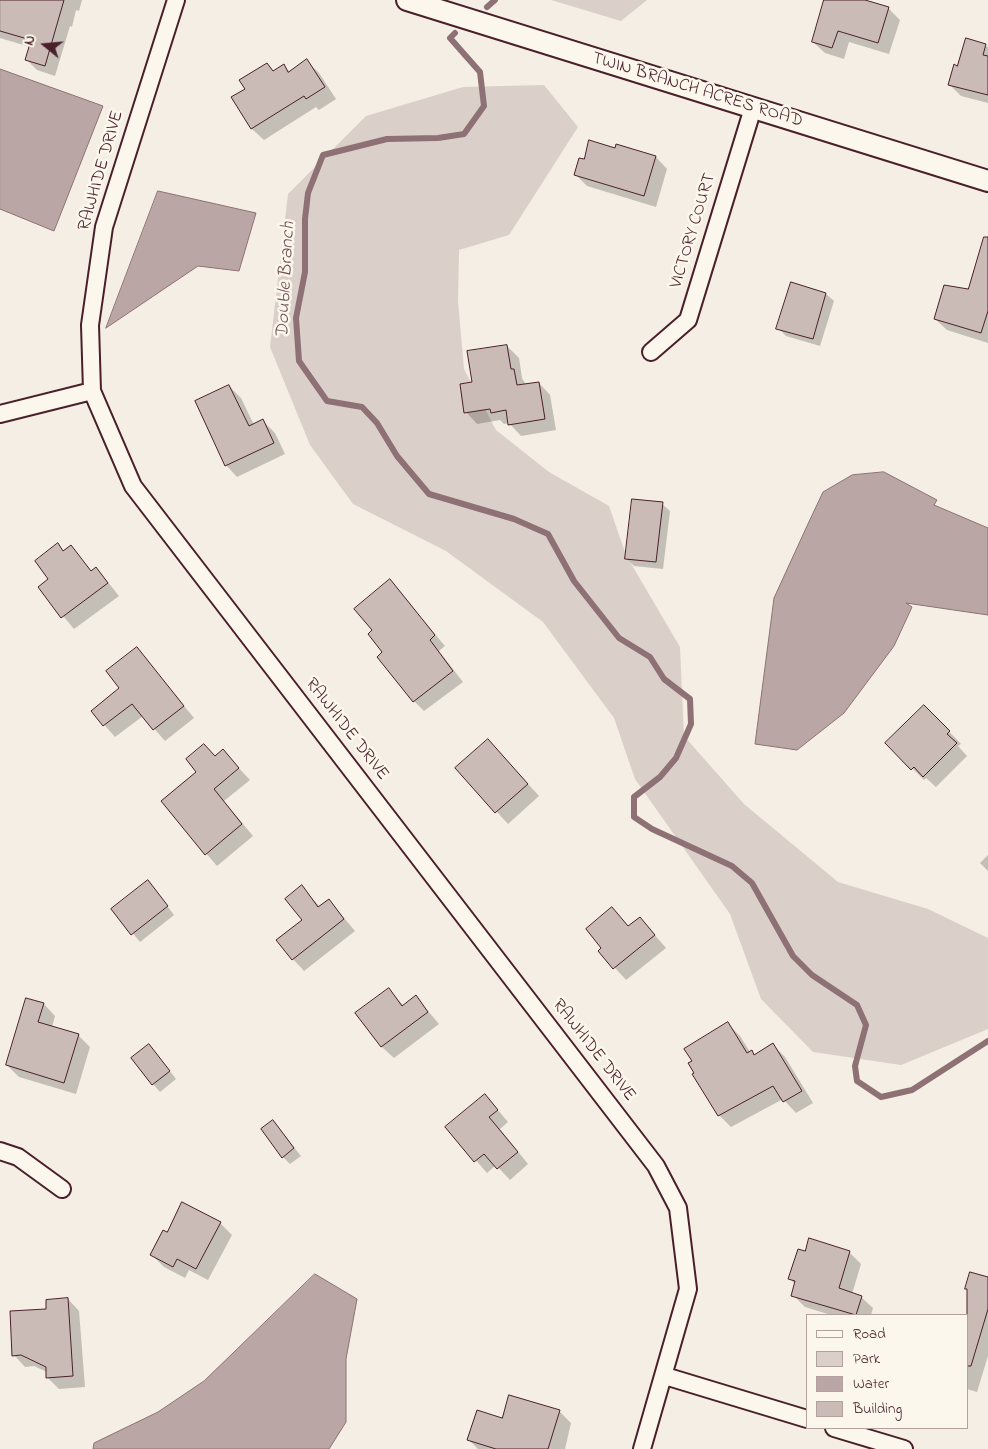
<!DOCTYPE html>
<style>
body{margin:0}
#map{position:relative;width:988px;height:1449px;overflow:hidden;background:#f4eee4;font-family:"Indie Flower",sans-serif}
canvas{display:block}
.legend{position:absolute;left:806px;top:1314px;width:162px;height:115px;box-sizing:border-box;background:#fbf7ec;border:1px solid #b4a19f;margin:0;padding:6px 9px;list-style:none;font-size:15px;color:#4a1f2b}
.legend li{display:flex;align-items:center;gap:10px;height:25px}
.legend b{width:25px;border:1px solid #b4a19f}
.north{position:absolute;left:20px;top:20px;width:50px;height:50px;-webkit-text-stroke:4px #fbf7ec;paint-order:stroke;rotate:287deg;font-size:14px;font-weight:700;line-height:20px;text-align:center;color:#4a1f2b}
.north::after{content:'';display:block;margin:auto;width:18px;height:22px;background:#4a1f2b;clip-path:polygon(50% 0,100% 100%,50% 72%,0 100%)}
</style>
<div id="map">
<canvas width="988" height="1449"></canvas>
<ul class="legend">
<li><b style="height:6px;background:#fbf7ec"></b>Road</li>
<li><b style="height:14px;background:#dbd0c9"></b>Park</li>
<li><b style="height:14px;background:#baa7a5"></b>Water</li>
<li><b style="height:14px;background:#cabbb6"></b>Building</li>
</ul>
<div class="north">N</div>
</div>
<script>
const context = document.querySelector('canvas').getContext('2d');
context.lineJoin = 'round';
function fillPath(path, color) { context.fillStyle = color; context.fill(path, 'evenodd'); }
function trace(path, color, width, dash) { context.strokeStyle = color; context.lineWidth = width; context.lineCap = dash ? 'butt' : 'round'; context.setLineDash(dash || []); context.stroke(path); }
function drawText(font, color, halo, rows, align = 'center') {
  context.font = font + ' "Indie Flower",sans-serif'; context.lineWidth = 5; context.setLineDash([]); context.textBaseline = 'middle'; context.strokeStyle = halo; context.fillStyle = color; for (const [text, x, y, turn = 0] of rows) {
    context.save(); context.translate(x, y); context.rotate((+turn || 0) * Math.PI / 180); context.textAlign = isNaN(turn) ? turn : align; if (halo) context.strokeText(text, 0, 0); context.fillText(text, 0, 0); context.restore();
  }
}
const green = new Path2D(`
 M 551,0 L 647,0 L 621,21 Z
 M 544,85 L 578,127 L 509,235 L 459,250 L 458,301 L 464,369 L 496,430 L 549,472 L 609,506 L 626,555 L 680,647 L 684,736 L 744,804 L 838,882 L 928,909 L 988,938 L 988,1029 L 901,1065 L 813,1052 L 761,999 L 730,914 L 635,779 L 614,718 L 543,622 L 446,551 L 353,504 L 310,445 L 270,347 L 288,194 L 366,116 L 463,87 Z`);
const water = new Path2D(`
 M 0,69 L 103,106 L 54,231 L 0,209 Z
 M 158,191 L 256,213 L 239,271 L 198,266 L 106,328 Z
 M 884,472 L 937,500 L 934,505 L 988,528 L 988,615 L 906,603 L 912,607 L 894,646 L 844,713 L 797,750 L 755,744 L 774,598 L 807,526 L 823,492 L 852,475 Z
 M 315,1274 L 357,1299 L 346,1359 L 346,1422 L 329,1449 L 93,1449 L 94,1443 L 158,1412 L 204,1381 Z`);
const shadow = new Path2D(`
 M 0,0 L 82,0 L 79,11 L 76,10 L 72,27 L 70,26 L 55,76 L 37,70 L 26,59 L 30,47 L 0,38 Z
 M 825,0 L 861,0 L 888,8 L 900,20 L 889,54 L 849,42 L 844,59 L 825,53 L 813,42 Z
 M 967,39 L 988,47 L 988,103 L 961,96 L 949,84 L 958,67 Z
 M 307,61 L 319,73 L 336,99 L 319,110 L 316,107 L 264,140 L 252,129 L 233,98 L 246,89 L 267,64 L 274,72 L 284,66 L 290,72 Z
 M 615,149 L 656,157 L 667,169 L 656,207 L 587,186 L 575,174 L 584,161 Z
 M 988,269 L 988,343 L 947,330 L 935,319 L 969,291 Z
 M 791,283 L 826,294 L 834,301 L 820,346 L 786,336 L 778,328 Z
 M 507,346 L 519,358 L 522,378 L 526,385 L 539,383 L 550,395 L 556,430 L 521,436 L 509,423 L 504,424 L 500,420 L 477,424 L 466,412 L 473,383 Z
 M 229,386 L 241,398 L 254,425 L 263,421 L 275,433 L 285,454 L 237,477 L 226,465 Z
 M 662,504 L 670,511 L 663,569 L 634,566 L 626,558 Z
 M 58,545 L 64,552 L 71,547 L 92,572 L 96,569 L 107,581 L 119,596 L 74,629 L 39,587 L 50,579 Z
 M 390,581 L 445,646 L 439,651 L 463,682 L 424,711 L 414,701 L 374,630 Z
 M 137,649 L 194,718 L 165,741 L 143,716 L 115,737 L 92,711 L 121,689 Z
 M 924,706 L 961,744 L 958,746 L 967,756 L 936,787 L 926,778 L 924,780 L 887,743 Z
 M 488,740 L 539,796 L 508,824 L 457,768 Z
 M 223,751 L 250,780 L 224,801 L 253,836 L 217,866 L 162,802 Z
 M 988,855 L 988,871 L 980,863 Z
 M 302,887 L 320,907 L 329,900 L 355,931 L 304,971 L 293,959 L 303,920 Z
 M 155,890 L 174,915 L 140,942 L 113,909 Z
 M 612,909 L 629,927 L 640,918 L 666,948 L 626,980 L 600,951 L 603,948 Z
 M 389,990 L 404,1006 L 416,997 L 439,1024 L 394,1058 L 382,1047 L 357,1013 Z
 M 44,1004 L 55,1016 L 52,1027 L 78,1035 L 90,1047 L 76,1094 L 19,1077 L 7,1065 Z
 M 728,1024 L 740,1036 L 750,1052 L 756,1055 L 773,1045 L 785,1057 L 813,1103 L 796,1113 L 783,1099 L 731,1127 L 719,1115 L 694,1074 Z
 M 156,1053 L 176,1079 L 160,1092 L 153,1084 Z
 M 485,1095 L 508,1122 L 500,1129 L 528,1164 L 510,1180 L 496,1165 L 487,1173 L 447,1127 Z
 M 273,1121 L 301,1156 L 290,1164 L 283,1157 Z
 M 220,1223 L 232,1235 L 208,1280 L 189,1270 L 185,1278 L 164,1267 L 152,1255 L 167,1234 Z
 M 806,1252 L 849,1252 L 861,1264 L 852,1294 L 861,1297 L 873,1308 L 871,1315 L 831,1315 L 805,1307 L 793,1295 L 796,1285 L 790,1279 Z
 M 988,1278 L 988,1356 L 977,1392 L 967,1389 L 967,1316 L 973,1295 L 966,1289 Z
 M 68,1299 L 79,1311 L 85,1387 L 59,1389 L 47,1377 L 47,1372 L 34,1366 L 25,1367 L 14,1355 L 48,1310 Z
 M 559,1411 L 571,1423 L 565,1449 L 478,1449 L 469,1440 L 503,1419 Z`);
const stream = new Path2D(`
 M 487,7 L 495,0
 M 455,33 L 450,38 L 480,72 L 484,106 L 464,134 L 438,138 L 387,139 L 323,155 L 308,193 L 305,219 L 305,272 L 296,318 L 299,361 L 327,401 L 362,407 L 377,423 L 397,456 L 429,494 L 514,519 L 548,534 L 574,581 L 619,638 L 650,657 L 664,679 L 690,699 L 691,724 L 676,758 L 660,777 L 634,797 L 634,817 L 652,829 L 732,866 L 752,883 L 793,956 L 812,975 L 857,1005 L 866,1025 L 855,1066 L 857,1081 L 881,1097 L 912,1090 L 988,1041`);
const building = new Path2D(`
 M 0,0 L 64,0 L 45,66 L 25,60 L 31,40 L 0,31 Z
 M 824,0 L 865,0 L 889,7 L 878,43 L 838,31 L 832,48 L 812,42 Z
 M 966,38 L 986,44 L 983,55 L 988,56 L 988,95 L 948,85 L 954,64 L 957,66 Z
 M 307,59 L 325,87 L 306,99 L 304,96 L 251,129 L 231,97 L 245,89 L 239,80 L 267,63 L 273,71 L 284,64 L 288,72 Z
 M 589,140 L 615,148 L 616,144 L 656,156 L 644,196 L 574,175 L 579,158 L 584,159 Z
 M 984,237 L 988,237 L 988,311 L 981,333 L 934,319 L 944,285 L 968,289 Z
 M 791,282 L 826,293 L 813,339 L 776,329 Z
 M 507,345 L 511,369 L 514,369 L 517,385 L 539,382 L 545,419 L 508,425 L 506,410 L 491,413 L 490,409 L 464,413 L 460,384 L 472,382 L 467,351 Z
 M 229,385 L 249,426 L 263,419 L 274,443 L 225,466 L 195,401 Z
 M 632,499 L 663,502 L 656,562 L 625,559 Z
 M 58,543 L 63,551 L 71,545 L 91,571 L 96,567 L 108,583 L 61,618 L 38,587 L 48,579 L 35,561 Z
 M 390,579 L 435,635 L 430,640 L 453,671 L 413,702 L 377,657 L 382,652 L 368,634 L 372,630 L 354,609 Z
 M 137,647 L 184,706 L 153,730 L 132,704 L 103,726 L 91,711 L 119,688 L 106,671 Z
 M 924,705 L 950,731 L 947,734 L 957,743 L 923,777 L 914,767 L 911,770 L 885,743 Z
 M 488,739 L 528,784 L 495,813 L 455,768 Z
 M 204,744 L 215,756 L 223,749 L 239,768 L 214,789 L 242,824 L 205,855 L 161,801 L 196,772 L 186,759 Z
 M 148,880 L 168,906 L 131,935 L 111,909 Z
 M 302,885 L 318,907 L 329,899 L 344,919 L 292,960 L 276,940 L 302,920 L 285,899 Z
 M 612,907 L 628,926 L 640,917 L 655,935 L 613,969 L 598,951 L 601,948 L 586,929 Z
 M 389,988 L 402,1006 L 416,995 L 428,1012 L 381,1047 L 355,1013 Z
 M 26,998 L 44,1003 L 38,1022 L 79,1034 L 64,1083 L 6,1065 Z
 M 728,1022 L 747,1053 L 752,1050 L 754,1055 L 773,1043 L 802,1091 L 783,1102 L 773,1086 L 718,1116 L 692,1074 L 694,1073 L 688,1063 L 692,1061 L 684,1049 Z
 M 149,1044 L 170,1071 L 152,1085 L 131,1058 Z
 M 485,1094 L 498,1110 L 489,1117 L 518,1152 L 497,1169 L 484,1154 L 474,1162 L 445,1127 Z
 M 273,1120 L 294,1148 L 282,1158 L 261,1129 Z
 M 182,1202 L 221,1222 L 196,1269 L 177,1259 L 173,1267 L 150,1255 L 163,1230 L 167,1232 Z
 M 809,1238 L 850,1251 L 839,1288 L 862,1296 L 856,1315 L 791,1296 L 795,1281 L 788,1279 L 798,1249 L 805,1251 Z
 M 970,1272 L 988,1277 L 988,1309 L 971,1366 L 967,1366 L 967,1289 L 965,1289 Z
 M 68,1298 L 73,1376 L 46,1378 L 46,1367 L 21,1355 L 12,1356 L 10,1311 L 46,1309 L 46,1300 Z
 M 509,1395 L 560,1410 L 548,1449 L 496,1449 L 467,1440 L 477,1410 L 502,1418 Z`);
const minor = new Path2D(`
 M 176,0 L 104,227 L 90,325 L 92,391 L 133,486 L 656,1166 L 678,1208 L 688,1289 L 642,1449
 M 651,352 L 688,320 L 753,108
 M 0,414 L 92,391
 M 0,1151 L 18,1157 L 62,1189
 M 665,1376 L 807,1419
 M 834,1428 L 904,1449`);
const tertiary = new Path2D(`
 M 407,0 L 988,181`);
const streetNames = [
 ["TWIN BRANCH ACRES ROAD",697,91,17],
 ["RAWHIDE DRIVE",102,171,-74],
 ["VICTORY COURT",694,231,-73],
 ["RAWHIDE DRIVE",346,730,52],
 ["RAWHIDE DRIVE",593,1051,52]
];
const waterNames = [
 ["Double Branch",287,280,-87]
];
fillPath(green, '#dbd0c9');
fillPath(water, '#baa7a5');
trace(water, '#8d7174', 1);
fillPath(shadow, '#0003');
trace(stream, '#8d7174', 6);
fillPath(building, '#cabbb6');
trace(building, '#4a1f2b', 1);
trace(minor, '#4a1f2b', 20);
trace(tertiary, '#4a1f2b', 24);
trace(minor, '#fbf7ec', 16);
trace(tertiary, '#fbf7ec', 20);
drawText('18px', '#4a1f2b', '#fbf7ec', streetNames);
drawText('italic 19px', '#714f56', '#fbf7ec', waterNames);
</script>
